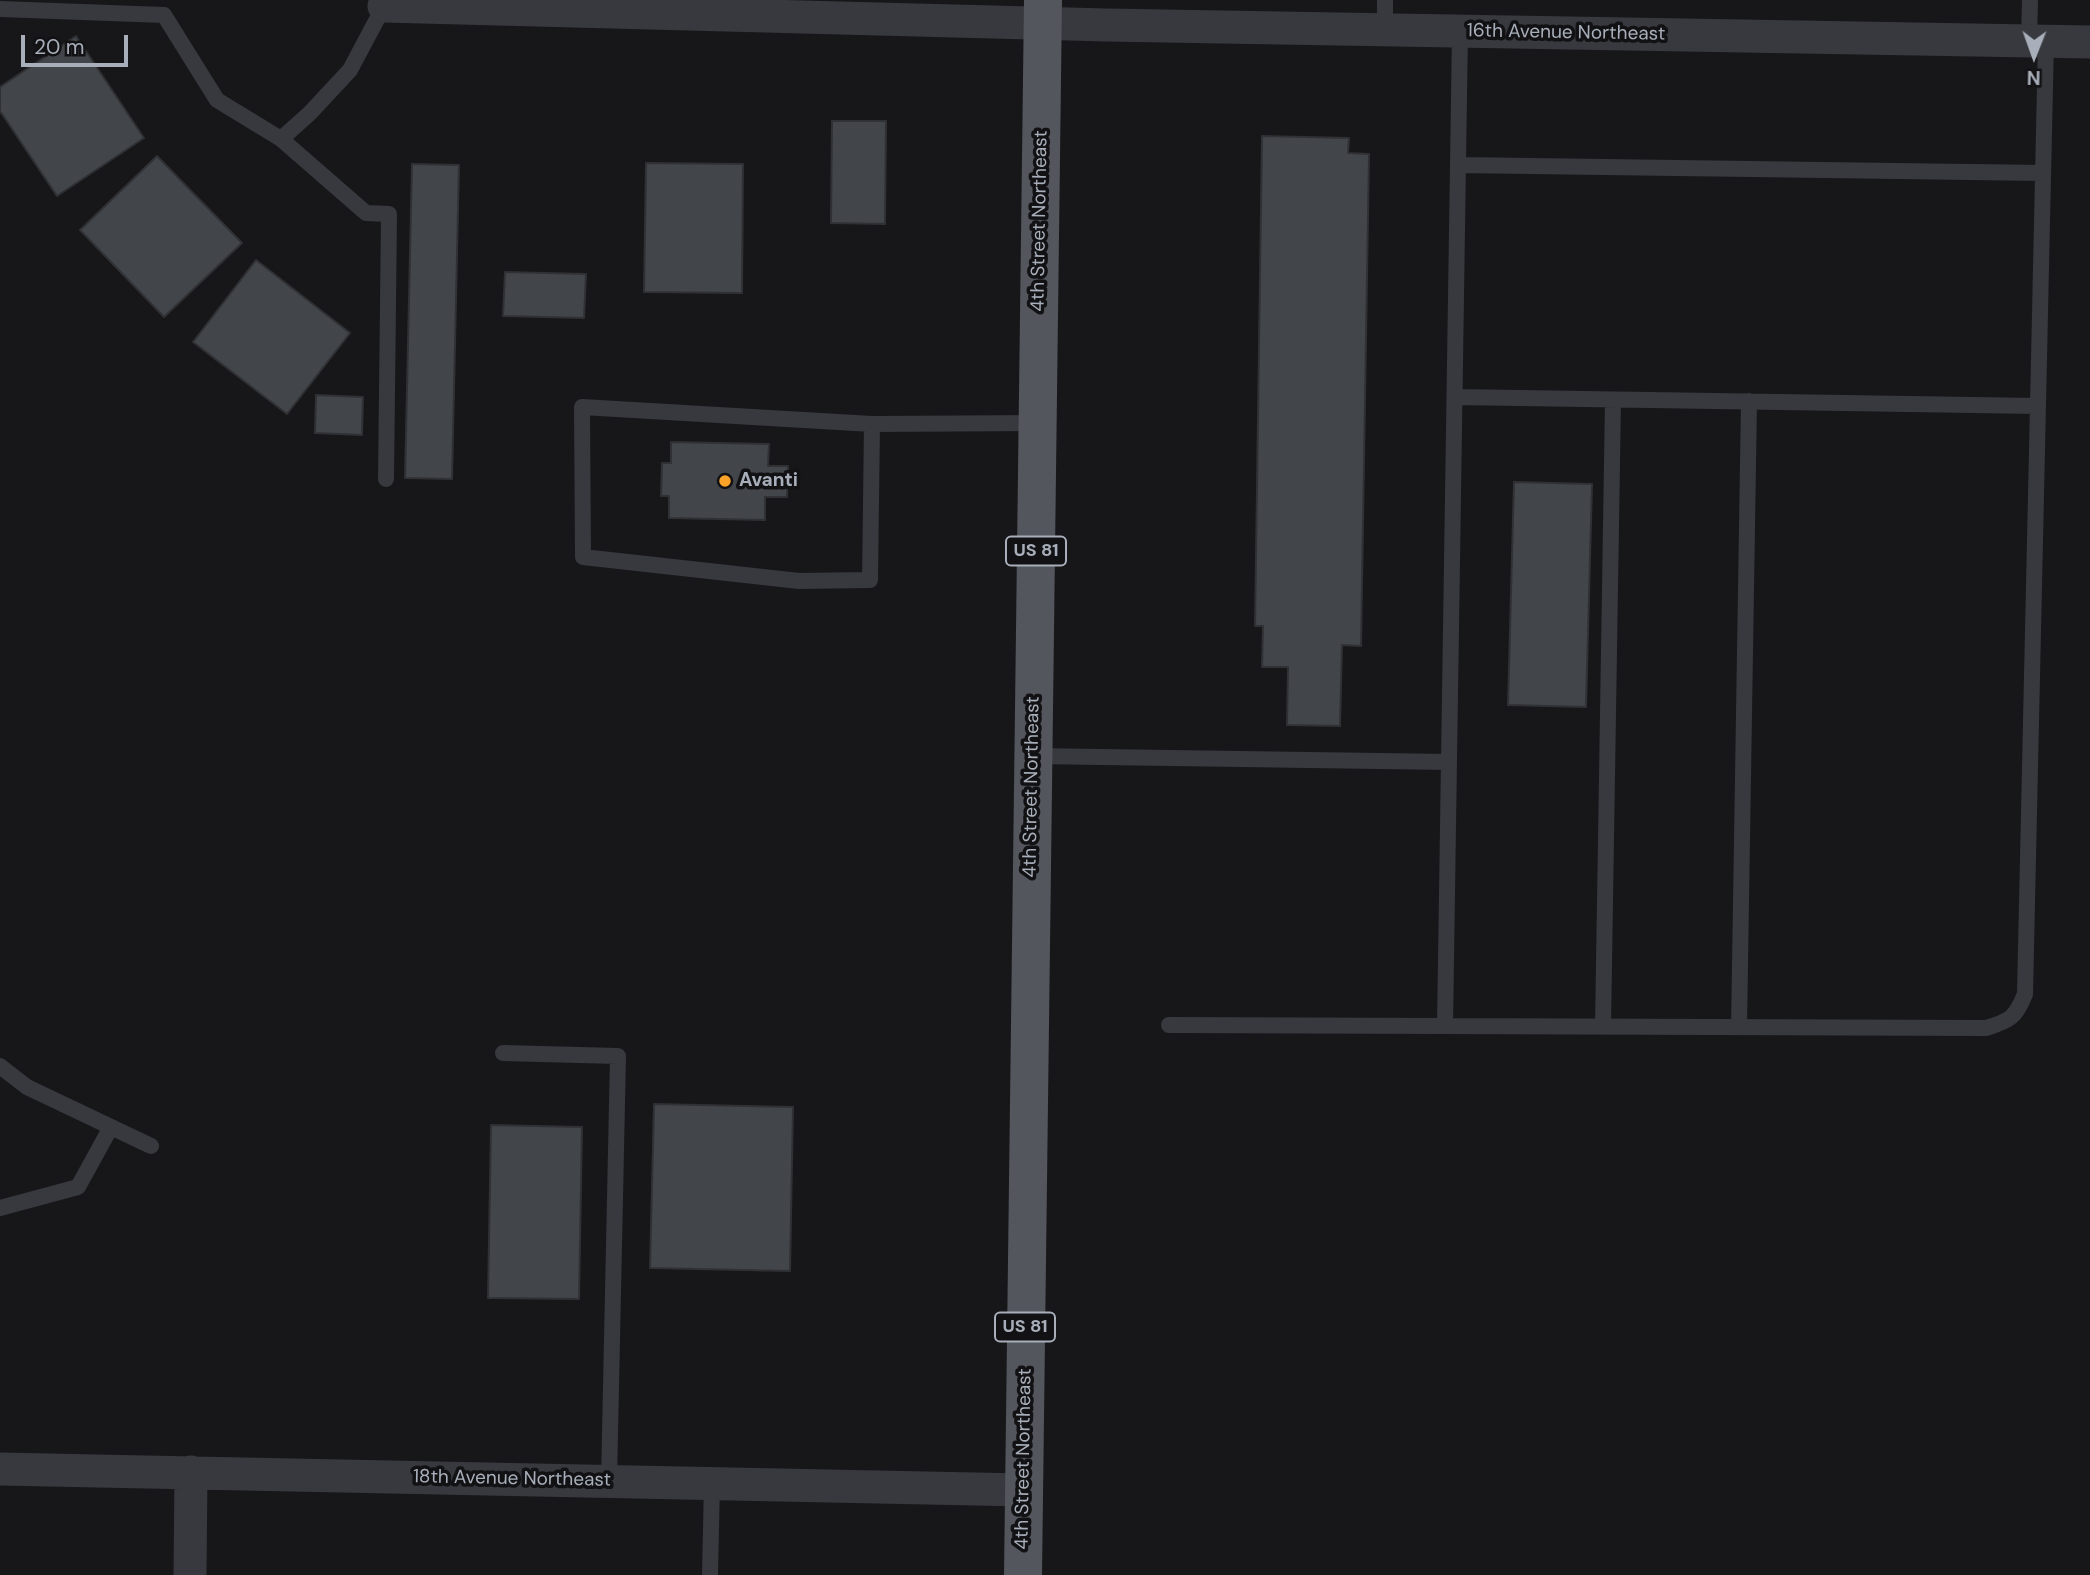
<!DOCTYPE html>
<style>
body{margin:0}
#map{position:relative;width:2090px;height:1575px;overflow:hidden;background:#171719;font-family:"DM Sans",sans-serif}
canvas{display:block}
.north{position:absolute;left:1999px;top:21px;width:70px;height:70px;-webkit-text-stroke:5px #121214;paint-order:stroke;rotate:181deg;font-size:19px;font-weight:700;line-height:28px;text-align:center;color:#a8afba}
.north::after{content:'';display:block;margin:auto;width:24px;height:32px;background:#a8afba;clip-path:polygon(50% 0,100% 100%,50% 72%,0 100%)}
.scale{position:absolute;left:21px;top:35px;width:107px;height:32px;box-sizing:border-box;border:4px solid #a8afba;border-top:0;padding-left:9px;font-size:21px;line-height:24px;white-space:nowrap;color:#a8afba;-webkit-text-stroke:5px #121214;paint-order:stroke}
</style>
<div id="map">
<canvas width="2090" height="1575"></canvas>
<div class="north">N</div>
<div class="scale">20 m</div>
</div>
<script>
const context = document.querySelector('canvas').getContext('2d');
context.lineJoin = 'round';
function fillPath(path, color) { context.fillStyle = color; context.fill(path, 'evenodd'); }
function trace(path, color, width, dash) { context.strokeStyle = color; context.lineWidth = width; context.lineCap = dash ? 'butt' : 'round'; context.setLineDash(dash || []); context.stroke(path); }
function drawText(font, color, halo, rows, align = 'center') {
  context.font = font + ' "DM Sans",sans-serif'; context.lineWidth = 7; context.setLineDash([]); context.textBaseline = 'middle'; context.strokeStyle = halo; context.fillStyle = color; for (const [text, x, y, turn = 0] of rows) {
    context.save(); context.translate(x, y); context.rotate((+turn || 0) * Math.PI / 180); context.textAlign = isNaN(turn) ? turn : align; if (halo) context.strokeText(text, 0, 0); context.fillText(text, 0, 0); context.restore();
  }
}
const building = new Path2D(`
 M 76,36 L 144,138 L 57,196 L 0,111 L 0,87 Z
 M 832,121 L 886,121 L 885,224 L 831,223 Z
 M 1262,136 L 1349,138 L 1348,153 L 1369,154 L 1361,646 L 1342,645 L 1340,726 L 1287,725 L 1288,667 L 1262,667 L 1263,626 L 1255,626 Z
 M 157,156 L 242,243 L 164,317 L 80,230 Z
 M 646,163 L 743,164 L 742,293 L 644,292 Z
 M 412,164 L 459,165 L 452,479 L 405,478 Z
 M 256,260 L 350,333 L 287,414 L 193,342 Z
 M 505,272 L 586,274 L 584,318 L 503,316 Z
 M 316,395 L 363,397 L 362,435 L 315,433 Z
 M 671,442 L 769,444 L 768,466 L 788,466 L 787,497 L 765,497 L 765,520 L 669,518 L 669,496 L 661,496 L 662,463 L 671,463 Z
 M 1514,482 L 1592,484 L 1586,707 L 1508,705 Z
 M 654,1104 L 793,1107 L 790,1271 L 650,1268 Z
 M 491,1125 L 582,1127 L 579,1299 L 488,1298 Z`);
const service = new Path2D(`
 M 384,2 L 384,6 L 350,70 L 310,113 L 281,139 L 366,213 L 389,214 L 386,479
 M 0,9 L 164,15 L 217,100 L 281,139
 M 1385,29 L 1385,0
 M 2029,41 L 2030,0
 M 1458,165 L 2043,173
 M 1455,397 L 2038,406
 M 872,424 L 582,407 L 583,557 L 799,581 L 870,580 L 872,424 L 1038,423
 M 1032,756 L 1449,762
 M 1169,1025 L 1986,1028 C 2010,1021 2016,1017 2025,994 L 2046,41
 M 1445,1025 L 1460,31
 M 1603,1026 L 1613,400
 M 1739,1027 L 1749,401
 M 503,1053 L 618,1056 L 609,1481
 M 0,1066 L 27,1087 L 151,1146
 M 0,1208 L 78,1187 L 111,1127
 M 710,1575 L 712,1483`);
const minor = new Path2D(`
 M 384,6 L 1107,25 L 2090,42
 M 0,1469 L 1024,1490
 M 190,1575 L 191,1472`);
const primary = new Path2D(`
 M 1023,1575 L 1043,0`);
const markers = [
 [725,481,7,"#fea32a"]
];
const shields = [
 [1036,551,60],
 [1025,1327,60]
];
const shieldNames = [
 ["US 81",1036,551],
 ["US 81",1025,1327]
];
const streetNames = [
 ["16th Avenue Northeast",1566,33,1],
 ["4th Street Northeast",1040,221,-89],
 ["4th Street Northeast",1032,787,-89],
 ["4th Street Northeast",1024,1459,-89],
 ["18th Avenue Northeast",512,1479,1]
];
const poiNames = [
 ["Avanti",739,481]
];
fillPath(building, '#424549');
trace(building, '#303135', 2);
trace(service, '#37393e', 16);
trace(minor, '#37393e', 33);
trace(primary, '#53565d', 38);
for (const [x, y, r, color] of markers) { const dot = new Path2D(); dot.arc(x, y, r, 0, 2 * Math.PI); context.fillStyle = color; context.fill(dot); trace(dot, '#121214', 2.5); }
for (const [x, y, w] of shields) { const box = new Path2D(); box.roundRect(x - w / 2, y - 14.5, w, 29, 5); context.fillStyle = '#121214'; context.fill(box); trace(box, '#a8afba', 2); }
drawText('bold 18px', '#a8afba', null, shieldNames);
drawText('19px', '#a8afba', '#121214', streetNames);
drawText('bold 19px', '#a8afba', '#121214', poiNames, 'left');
</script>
